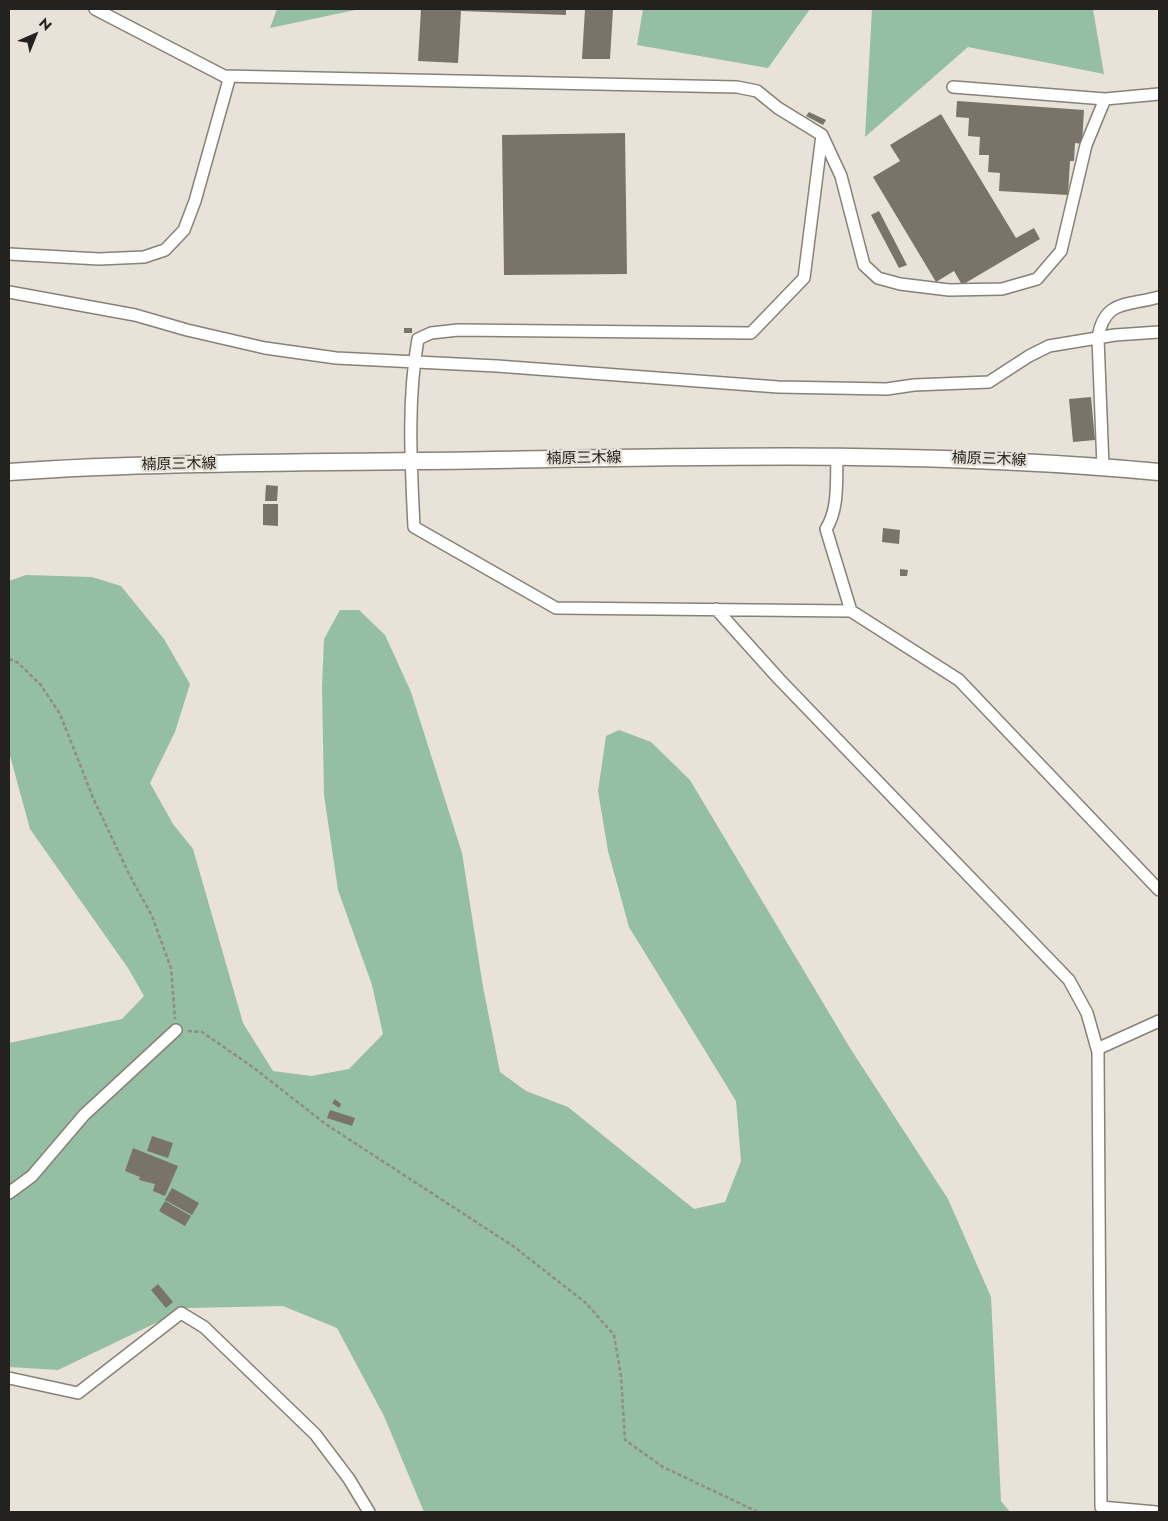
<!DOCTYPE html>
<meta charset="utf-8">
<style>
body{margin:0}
#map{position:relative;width:1168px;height:1521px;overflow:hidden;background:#e9e2d8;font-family:Jost,sans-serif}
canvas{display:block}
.frame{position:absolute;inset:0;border:10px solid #24221e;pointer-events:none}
.north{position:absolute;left:10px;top:10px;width:50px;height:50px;-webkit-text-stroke:4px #e9e2d8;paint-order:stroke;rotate:44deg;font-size:14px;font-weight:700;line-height:20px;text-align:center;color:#24221e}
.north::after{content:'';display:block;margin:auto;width:18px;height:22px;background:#24221e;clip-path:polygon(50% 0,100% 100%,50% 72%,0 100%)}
</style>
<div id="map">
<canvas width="1168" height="1521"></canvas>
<div class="frame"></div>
<div class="north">N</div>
</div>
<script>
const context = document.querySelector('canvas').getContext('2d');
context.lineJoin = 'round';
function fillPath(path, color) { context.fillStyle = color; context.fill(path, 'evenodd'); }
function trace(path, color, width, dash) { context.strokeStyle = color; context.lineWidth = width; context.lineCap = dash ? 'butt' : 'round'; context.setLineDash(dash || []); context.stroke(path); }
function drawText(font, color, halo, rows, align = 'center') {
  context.font = font + ' Jost,"Noto Sans JP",sans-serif'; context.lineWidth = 4.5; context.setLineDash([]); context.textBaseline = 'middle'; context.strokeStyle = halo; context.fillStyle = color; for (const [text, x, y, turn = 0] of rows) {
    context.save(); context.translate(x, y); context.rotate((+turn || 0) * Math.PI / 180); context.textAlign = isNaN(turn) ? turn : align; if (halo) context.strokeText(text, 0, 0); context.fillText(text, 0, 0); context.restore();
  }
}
const green = new Path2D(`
 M 277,9 L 360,9 L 270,28 Z
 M 643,9 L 810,9 L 768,68 L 637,45 Z
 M 872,9 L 1093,9 L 1104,74 L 968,47 L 865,137 Z
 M 26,575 L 92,577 L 121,586 L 164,639 L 190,684 L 175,732 L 150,783 L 173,824 L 193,849 L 243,1023 L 273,1071 L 311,1076 L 349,1069 L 383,1034 L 372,985 L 338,890 L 324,795 L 322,687 L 324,639 L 340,610 L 359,610 L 385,635 L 411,692 L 462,853 L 483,987 L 500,1072 L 526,1091 L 568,1107 L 694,1209 L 725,1202 L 741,1161 L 736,1101 L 629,927 L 608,851 L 598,791 L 606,736 L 619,730 L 651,742 L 690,780 L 850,1048 L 948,1199 L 991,1297 L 1001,1501 L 1010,1512 L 424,1512 L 384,1416 L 337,1328 L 283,1306 L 187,1308 L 58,1370 L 9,1367 L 9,1043 L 122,1019 L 144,996 L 128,968 L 30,829 L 9,752 L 9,581 Z`);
const building = new Path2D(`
 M 421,9 L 566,9 L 566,15 L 461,11 L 458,63 L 418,61 Z
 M 585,9 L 613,9 L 610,59 L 582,59 Z
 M 957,101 L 1084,110 L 1082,144 L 1075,143 L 1074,161 L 1070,161 L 1068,195 L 999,191 L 1000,173 L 988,172 L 989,155 L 979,155 L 980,137 L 968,136 L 969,118 L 956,117 Z
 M 809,112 L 826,120 L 823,125 L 806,116 Z
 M 941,114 L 1016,238 L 1034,228 L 1040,239 L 962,285 L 954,271 L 936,282 L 873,177 L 900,161 L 890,145 Z
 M 625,133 L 627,274 L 504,275 L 502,135 Z
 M 879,211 L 907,265 L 899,268 L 871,215 Z
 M 404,328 L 412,328 L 412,333 L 404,333 Z
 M 1091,397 L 1095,440 L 1073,442 L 1069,399 Z
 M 266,485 L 278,486 L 277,501 L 265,501 Z
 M 263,504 L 278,504 L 278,526 L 263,525 Z
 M 883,528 L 900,530 L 899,544 L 882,542 Z
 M 900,569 L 908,570 L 907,576 L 900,576 Z
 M 335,1099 L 341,1104 L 339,1108 L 332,1103 Z
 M 330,1110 L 355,1118 L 352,1126 L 327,1118 Z
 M 152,1136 L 173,1143 L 168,1158 L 147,1151 Z
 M 133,1148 L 178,1166 L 165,1196 L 153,1191 L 155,1184 L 139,1180 L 140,1177 L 125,1171 Z
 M 172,1188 L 199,1203 L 192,1215 L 165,1200 Z
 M 165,1201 L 191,1216 L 185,1226 L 159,1211 Z
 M 158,1284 L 173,1302 L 166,1308 L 151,1290 Z`);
const path = new Path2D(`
 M 9,659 L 17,662 L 40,684 L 60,714 L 94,800 L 129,874 L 152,916 L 171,968 L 175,1019
 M 188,1031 L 202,1032 L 254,1068 L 327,1125 L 513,1246 L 586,1303 L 614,1335 L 621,1376 L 625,1440 L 663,1467 L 758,1512`);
const street = new Path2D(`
 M 95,9 L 224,76 L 737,87 L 757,91 L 778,108 L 822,135 L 841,176 L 864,265 L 878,278 L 900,284 L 949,290 L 1002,289 L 1037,279 L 1061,251 L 1086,145 L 1105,99
 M 953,87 L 1105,99 L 1159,94
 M 822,135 L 804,278 L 751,333 L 458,330 L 431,333 L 418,339 C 407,401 411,464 414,527 L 556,608 L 851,611 L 959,680 L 1159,890
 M 9,254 L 99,259 L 144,257 L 165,250 L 184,230 L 195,201 L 230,76
 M 9,292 L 135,315 L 187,330 L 265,348 L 336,358 L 497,366 L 778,387 L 887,389 L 914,385 L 989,382 L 1029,356 L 1049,346 L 1115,335 L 1159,332
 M 837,457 C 836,481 839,509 826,529 L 851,611
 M 1103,467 L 1098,338 C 1104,299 1128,306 1159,297
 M 716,609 L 779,679 L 1069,980 L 1087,1013 L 1098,1052 L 1101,1507 L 1156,1512
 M 1097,1049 L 1159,1021
 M 9,1193 L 32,1176 L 84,1115 L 176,1030
 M 9,1378 L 78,1393 L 181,1313 L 204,1327 L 315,1434 L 349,1479 L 369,1512`);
const secondary = new Path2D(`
 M 9,472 C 170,461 333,463 494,460 C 716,456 938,451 1159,472`);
const streetNames = [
 ["楠原三木線",584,459,-1],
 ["楠原三木線",989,460,2],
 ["楠原三木線",179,465,-1]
];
fillPath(green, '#94bfa2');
fillPath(building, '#797369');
trace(street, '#878177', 14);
trace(secondary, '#878177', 19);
trace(path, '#918c85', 2.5, [4, 2.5]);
trace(street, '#fff', 11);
trace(secondary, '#fff', 16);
drawText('15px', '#24221e', '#e9e2d8', streetNames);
</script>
